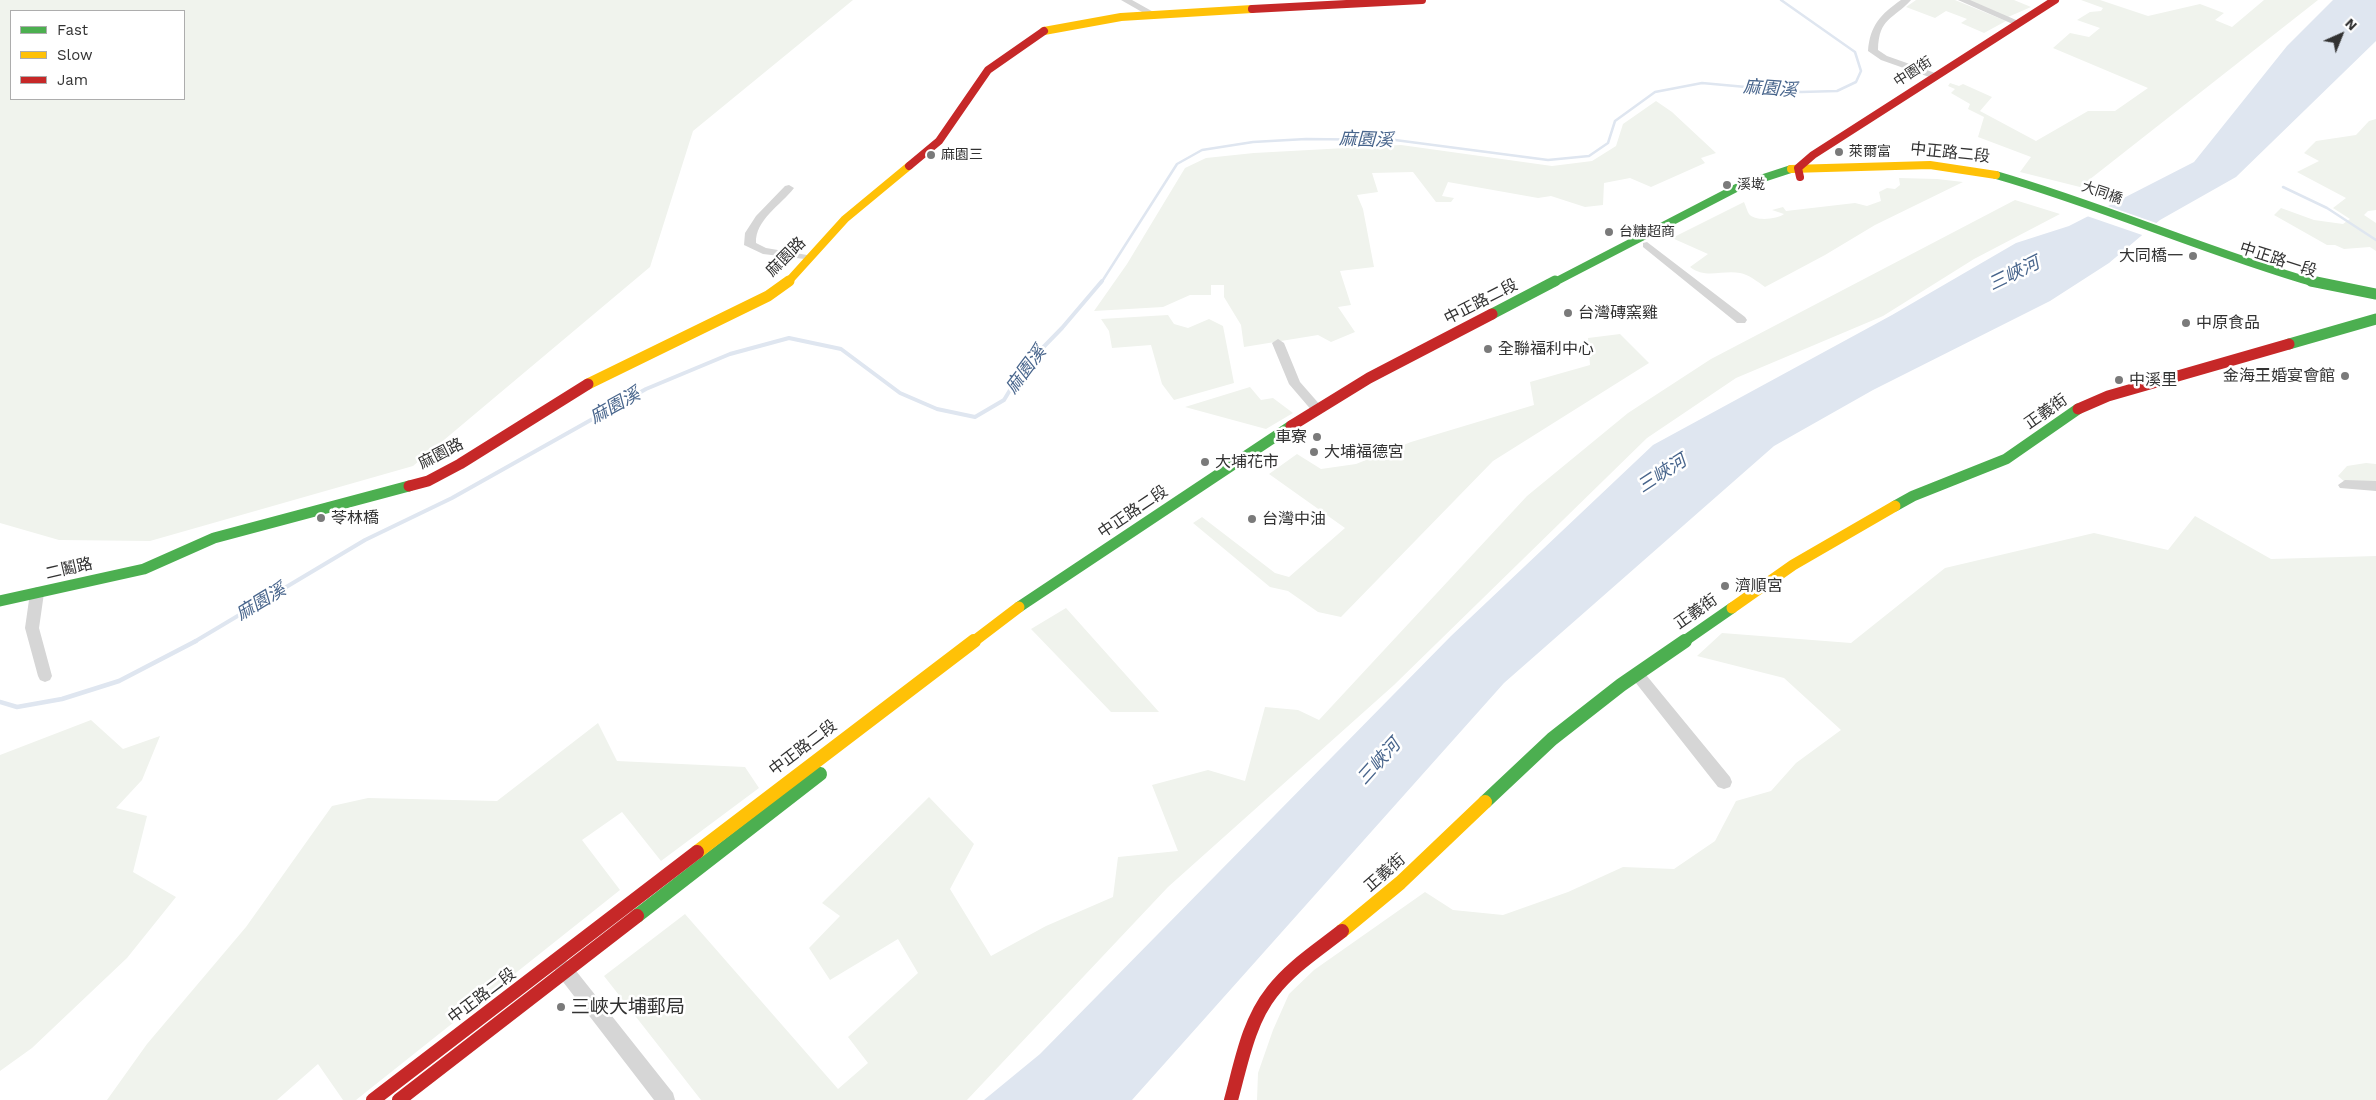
<!DOCTYPE html>
<meta charset="utf-8">
<style>
body{margin:0}
#map{position:relative;width:2376px;height:1100px;overflow:hidden;background:#fff;font-family:"Work Sans",sans-serif}
canvas{display:block}
.legend{position:absolute;left:10px;top:10px;width:175px;height:90px;box-sizing:border-box;background:#fff;border:1px solid #adadad;margin:0;padding:6px 9px;list-style:none;font-size:15px;color:#323232}
.legend li{display:flex;align-items:center;gap:10px;height:25px}
.legend b{width:25px;border:1px solid #adadad}
.north{position:absolute;left:2316px;top:10px;width:50px;height:50px;-webkit-text-stroke:4px #fff;paint-order:stroke;rotate:44deg;font-size:14px;font-weight:700;line-height:20px;text-align:center;color:#323232}
.north::after{content:'';display:block;margin:auto;width:18px;height:22px;background:#323232;clip-path:polygon(50% 0,100% 100%,50% 72%,0 100%)}
</style>
<div id="map">
<canvas width="2376" height="1100"></canvas>
<ul class="legend">
<li><b style="height:6px;background:#4caf50"></b>Fast</li>
<li><b style="height:6px;background:#ffc107"></b>Slow</li>
<li><b style="height:6px;background:#c62828"></b>Jam</li>
</ul>
<div class="north">N</div>
</div>
<script>
const context = document.querySelector('canvas').getContext('2d');
context.lineJoin = 'round';
function fillPath(path, color) { context.fillStyle = color; context.fill(path, 'evenodd'); }
function trace(path, color, width, dash) { context.strokeStyle = color; context.lineWidth = width; context.lineCap = dash ? 'butt' : 'round'; context.setLineDash(dash || []); context.stroke(path); }
function drawText(font, color, halo, rows, align = 'center') {
  context.font = font + ' "Work Sans","Noto Sans TC",sans-serif'; context.lineWidth = 5; context.setLineDash([]); context.textBaseline = 'middle'; context.strokeStyle = halo; context.fillStyle = color; for (const [text, x, y, turn = 0] of rows) {
    context.save(); context.translate(x, y); context.rotate((+turn || 0) * Math.PI / 180); context.textAlign = isNaN(turn) ? turn : align; if (halo) context.strokeText(text, 0, 0); context.fillText(text, 0, 0); context.restore();
  }
}
const green = new Path2D(`
 M 0,0 L 853,0 L 693,131 L 650,267 L 413,466 L 150,541 L 59,540 L 0,523 ZM 184,11 L 184,99 L 11,99 L 11,11 Z
 M 1916,0 L 1955,0 L 2006,21 L 1984,33 L 1961,23 L 1967,19 L 1946,11 L 1935,18 L 1906,7 Z
 M 1968,0 L 2014,0 L 2031,7 L 2008,17 Z
 M 2081,0 L 2100,0 L 2148,16 L 2200,4 L 2224,13 L 2215,20 L 2232,27 L 2264,0 L 2318,0 L 2080,187 L 2020,172 L 2031,157 L 1978,137 L 1984,117 L 1968,109 L 1970,104 L 1951,93 L 1955,89 L 1948,86 L 1950,83 L 1959,86 L 1963,84 L 1992,97 L 1980,111 L 2036,141 L 2088,111 L 2115,111 L 2148,88 L 2053,48 L 2070,33 L 2089,37 L 2100,28 L 2077,20 L 2090,12 L 2101,11 L 2103,8 Z
 M 1656,101 L 1672,112 L 1716,153 L 1701,158 L 1705,163 L 1651,187 L 1630,178 L 1604,183 L 1603,205 L 1585,207 L 1551,196 L 1538,198 L 1448,182 L 1442,196 L 1454,198 L 1451,202 L 1436,202 L 1413,172 L 1372,173 L 1378,192 L 1357,195 L 1363,209 L 1374,267 L 1340,271 L 1351,305 L 1338,307 L 1355,332 L 1331,342 L 1318,335 L 1244,347 L 1241,325 L 1224,297 L 1224,285 L 1211,285 L 1211,295 L 1190,295 L 1163,307 L 1094,311 L 1127,264 L 1185,168 L 1206,158 L 1254,153 L 1401,145 L 1552,166 L 1592,161 L 1616,146 L 1623,124 Z
 M 2376,119 L 2376,210 L 2368,211 L 2364,215 L 2376,223 L 2376,251 L 2370,247 L 2344,249 L 2335,245 L 2327,245 L 2274,215 L 2281,208 L 2314,220 L 2343,224 L 2350,219 L 2333,208 L 2346,198 L 2297,172 L 2319,161 L 2304,153 L 2316,141 L 2356,135 L 2369,121 Z
 M 1899,178 L 1937,179 L 1963,182 L 1875,225 L 1825,255 L 1765,287 C 1758,282 1748,274 1740,273 C 1722,270 1705,279 1690,267 L 1708,254 L 1672,238 L 1744,202 C 1746,206 1747,211 1749,214 C 1755,222 1778,219 1784,214 L 1772,210 L 1783,207 L 1786,211 L 1855,203 L 1867,206 L 1881,201 L 1879,192 L 1887,188 L 1895,189 L 1900,185 Z
 M 2015,200 L 2060,214 L 1974,259 L 1883,316 L 1736,378 L 1647,438 L 1394,685 L 1168,887 L 967,1100 L 701,1100 L 604,976 L 685,914 L 838,1089 L 868,1063 L 848,1037 L 918,973 L 898,939 L 830,980 L 809,948 L 840,916 L 822,903 L 929,797 L 974,844 L 950,889 L 991,956 L 1046,926 L 1113,897 L 1118,857 L 1178,851 L 1152,785 L 1208,770 L 1245,781 L 1265,707 L 1298,710 L 1319,720 L 1527,496 L 1628,413 L 1711,359 Z
 M 1168,315 L 1174,324 L 1188,328 L 1209,319 L 1223,326 L 1234,383 L 1174,400 L 1162,384 L 1151,345 L 1112,348 L 1109,331 L 1101,319 Z
 M 1620,334 L 1649,363 L 1493,461 L 1341,617 L 1318,612 L 1288,591 L 1270,587 L 1193,523 L 1202,517 L 1275,573 L 1289,577 L 1345,528 L 1269,474 L 1297,454 L 1321,469 L 1356,464 L 1411,442 L 1534,405 L 1530,382 L 1590,365 L 1588,338 Z
 M 1250,387 L 1261,400 L 1273,398 L 1293,413 L 1266,429 L 1185,407 Z
 M 2366,463 L 2376,464 L 2376,485 L 2346,483 L 2338,476 L 2347,466 Z
 M 2195,516 L 2271,559 L 2376,556 L 2376,1100 L 1257,1100 L 1258,1073 L 1273,1030 L 1289,994 L 1314,970 L 1425,892 L 1453,910 L 1503,915 L 1568,892 L 1623,867 L 1674,869 L 1715,841 L 1736,801 L 1771,791 L 1796,763 L 1841,730 L 1784,678 L 1697,656 L 1722,633 L 1851,643 L 1945,568 L 2094,533 L 2168,550 Z
 M 1066,608 L 1159,712 L 1111,712 L 1031,629 Z
 M 91,720 L 123,749 L 160,736 L 142,780 L 116,808 L 147,816 L 133,872 L 176,897 L 127,958 L 32,1048 L 0,1071 L 0,755 Z
 M 598,723 L 617,761 L 745,767 L 759,788 L 661,861 L 622,812 L 582,840 L 620,890 L 356,1100 L 343,1100 L 318,1064 L 277,1100 L 107,1100 L 147,1044 L 246,927 L 332,806 L 368,798 L 497,801 Z`);
const water = new Path2D(`
 M 2333,0 L 2376,0 L 2376,41 L 2236,177 L 2160,220 L 2109,263 L 2050,301 L 1873,390 L 1774,446 L 1504,683 L 1132,1100 L 984,1100 L 1040,1054 L 1451,636 L 1653,445 L 1892,315 L 2016,243 L 2069,226 L 2194,162 L 2287,46 Z`);
const pier = new Path2D(`
 M 2105,205 L 2159,224 L 2145,236 L 2084,215 Z`);
const streamFar2 = new Path2D(`
 M 2283,187 L 2327,208 L 2376,240
 M 1101,283 L 1177,164 L 1202,150 L 1253,142 L 1306,139 L 1395,140 L 1548,160 L 1589,156 L 1608,143 L 1615,121 L 1655,92 L 1702,83 L 1801,92 L 1837,91 L 1856,82 L 1861,71 L 1855,52 L 1781,0`);
const streamFar1 = new Path2D(`
 M 194,642 L 365,540 L 452,498 L 646,389 L 730,354 L 789,338 L 841,349 L 900,393 L 937,409 L 975,417 L 1004,400 L 1024,367 L 1062,328 L 1102,281`);
const stream = new Path2D(`
 M 0,702 L 17,707 L 62,699 L 119,681 L 196,641`);
const street = new Path2D(`
 M 1121,0 L 1132,0 L 1157,14 L 1149,16 Z
 M 1901,0 L 1911,0 C 1893,20 1879,17 1878,50 L 1887,56 L 1938,74 L 1938,78 L 1932,78 L 1881,60 L 1868,51 C 1870,25 1881,14 1901,0 Z
 M 1958,0 L 1970,0 L 2023,23 L 2015,25 Z
 M 789,185 L 794,188 C 781,205 755,220 756,243 L 766,248 L 813,256 L 813,260 L 763,254 L 744,245 L 745,233 L 756,216 L 785,186 Z
 M 1647,242 L 1745,317 L 1747,320 L 1745,323 L 1737,323 L 1643,247 L 1643,243 Z
 M 1278,339 L 1284,343 L 1300,382 L 1321,406 L 1323,409 L 1321,412 L 1313,412 L 1289,384 L 1272,343 Z
 M 2345,480 L 2376,481 L 2376,491 L 2340,488 L 2338,485 Z
 M 37,587 L 42,589 L 44,593 L 39,628 L 52,676 L 50,680 L 45,682 L 40,680 L 38,676 L 25,628 L 30,593 L 32,589 Z
 M 1637,668 L 1642,670 L 1730,777 L 1732,782 L 1730,787 L 1724,789 L 1718,787 L 1632,678 L 1630,674 L 1632,670 Z
 M 563,960 L 569,962 L 673,1093 L 675,1100 L 654,1100 L 557,974 L 554,968 L 557,962 Z`);
const fastFar2 = new Path2D(`
 M 1996,175 C 2104,206 2207,252 2315,283
 M 1553,283 L 1742,185 L 1791,169`);
const fastFar1 = new Path2D(`
 M 2311,281 L 2376,294
 M 1492,314 L 1555,281
 M 2289,344 L 2376,319
 M 1895,506 L 1913,496 L 2006,459 L 2078,409
 M 0,601 L 144,569 L 214,538 L 409,486
 M 1019,607 L 1291,426
 M 1683,642 L 1732,608`);
const fast = new Path2D(`
 M 1485,802 L 1552,739 L 1621,685 L 1685,641
 M 637,916 L 820,774`);
const slowFar2 = new Path2D(`
 M 1044,31 L 1121,17 L 1252,9
 M 1791,169 L 1930,165 L 1996,175
 M 787,283 L 845,219 L 909,166`);
const slowFar1 = new Path2D(`
 M 588,384 L 768,296 L 789,281
 M 1732,608 L 1793,565 L 1895,506
 M 973,642 L 1019,607`);
const slow = new Path2D(`
 M 697,852 L 974,641
 M 1342,931 L 1400,883 L 1485,802`);
const jamFar2 = new Path2D(`
 M 1252,9 L 1422,0
 M 909,166 L 939,141 L 988,70 L 1044,31
 M 1800,177 L 1798,168 L 1813,155 L 2055,0`);
const jamFar1 = new Path2D(`
 M 2078,409 L 2108,396 L 2289,344
 M 1291,426 L 1369,378 L 1492,314
 M 409,486 L 428,481 L 460,464 L 588,384`);
const jam = new Path2D(`
 M 373,1100 L 697,852
 M 399,1100 L 637,916
 M 1231,1100 C 1241,1064 1248,1022 1272,992 C 1291,967 1318,950 1342,931`);
const markers = [
 [1839,152,5,"#7a7a7a"],
 [931,155,5,"#7a7a7a"],
 [1727,185,5,"#7a7a7a"],
 [1609,232,5,"#7a7a7a"],
 [2193,256,5,"#7a7a7a"],
 [1568,313,5,"#7a7a7a"],
 [2186,323,5,"#7a7a7a"],
 [1488,349,5,"#7a7a7a"],
 [2345,376,5,"#7a7a7a"],
 [2119,380,5,"#7a7a7a"],
 [1317,437,5,"#7a7a7a"],
 [1314,452,5,"#7a7a7a"],
 [1205,462,5,"#7a7a7a"],
 [321,518,5,"#7a7a7a"],
 [1252,519,5,"#7a7a7a"],
 [1725,586,5,"#7a7a7a"],
 [561,1007,5,"#7a7a7a"]
];
const farStreetnames = [
 ["中園街",1913,72,-33],
 ["大同橋",2102,193,19]
];
const farPoinames = [
 ["萊爾富",1849,152],
 ["麻園三",941,155],
 ["溪墘",1737,185],
 ["台糖超商",1619,232]
];
const streetNames = [
 ["中正路二段",1950,153,6],
 ["麻園路",786,257,-45],
 ["中正路一段",2278,260,18],
 ["中正路二段",1481,302,-27],
 ["正義街",2046,412,-35],
 ["麻園路",441,454,-27],
 ["中正路二段",1133,512,-34],
 ["二鬮路",69,569,-13],
 ["正義街",1696,612,-35],
 ["中正路二段",803,748,-37],
 ["正義街",1385,873,-41],
 ["中正路二段",482,996,-37]
];
const poiNames = [
 ["大同橋一",2183,256,"right"],
 ["台灣磚窯雞",1578,313],
 ["中原食品",2196,323],
 ["全聯福利中心",1498,349],
 ["金海王婚宴會館",2335,376,"right"],
 ["中溪里",2129,380],
 ["車寮",1307,437,"right"],
 ["大埔福德宮",1324,452],
 ["大埔花市",1215,462],
 ["苓林橋",331,518],
 ["台灣中油",1262,519],
 ["濟順宮",1735,586]
];
const waterNames = [
 ["麻園溪",1770,89,4],
 ["麻園溪",1366,140,2],
 ["三峽河",2014,274,-26],
 ["麻園溪",1026,370,-53],
 ["麻園溪",615,406,-29],
 ["三峽河",1662,474,-33],
 ["麻園溪",261,602,-31],
 ["三峽河",1379,762,-48]
];
const nearPoinames = [
 ["三峽大埔郵局",571,1007]
];
fillPath(green, '#f0f3ed');
fillPath(water, '#dfe6f0');
fillPath(pier, '#fff');
trace(streamFar2, '#dfe6f0', 2.5);
trace(streamFar1, '#dfe6f0', 4);
trace(stream, '#dfe6f0', 4.5);
fillPath(street, '#d6d6d6');
trace(fastFar2, '#4caf50', 8);
trace(fastFar1, '#4caf50', 11);
trace(fast, '#4caf50', 14);
trace(slowFar2, '#ffc107', 8);
trace(slowFar1, '#ffc107', 11);
trace(slow, '#ffc107', 14);
trace(jamFar2, '#c62828', 8);
trace(jamFar1, '#c62828', 11);
trace(jam, '#c62828', 14);
for (const [x, y, r, color] of markers) { const dot = new Path2D(); dot.arc(x, y, r, 0, 2 * Math.PI); context.fillStyle = color; context.fill(dot); trace(dot, '#fff', 2); }
drawText('14px', '#323232', '#fff', farStreetnames);
drawText('14px', '#323232', '#fff', farPoinames, 'left');
drawText('16px', '#323232', '#fff', streetNames);
drawText('16px', '#323232', '#fff', poiNames, 'left');
drawText('italic 18px', '#48658c', '#fff', waterNames);
drawText('19px', '#323232', '#fff', nearPoinames, 'left');
</script>
